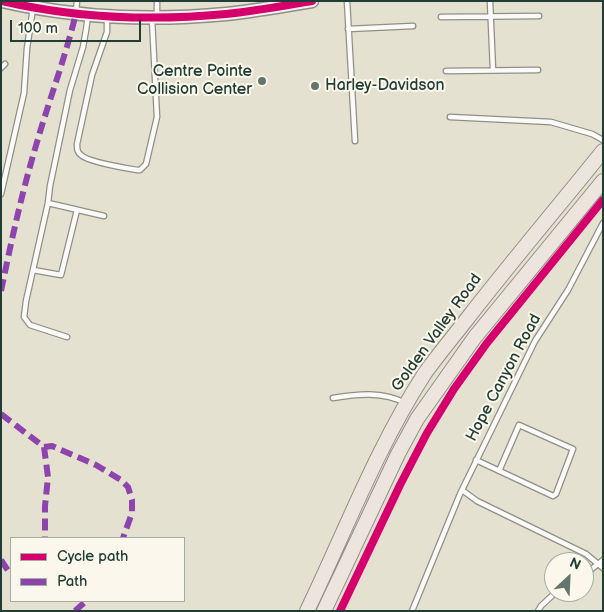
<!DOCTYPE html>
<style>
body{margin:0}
#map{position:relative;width:604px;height:612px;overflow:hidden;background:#e5e1d0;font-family:"Balsamiq Sans",sans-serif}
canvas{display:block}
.frame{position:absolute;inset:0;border:2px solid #1f3d34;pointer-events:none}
.legend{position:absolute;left:10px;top:537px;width:175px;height:65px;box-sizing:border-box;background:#fbf7ec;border:1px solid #a3ada2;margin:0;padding:6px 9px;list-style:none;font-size:15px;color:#1f3d34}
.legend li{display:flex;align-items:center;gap:10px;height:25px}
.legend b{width:25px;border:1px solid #a3ada2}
.north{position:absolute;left:544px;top:552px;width:50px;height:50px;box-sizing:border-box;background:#fbf7ec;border:1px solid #a3ada2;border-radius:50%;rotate:25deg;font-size:14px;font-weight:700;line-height:20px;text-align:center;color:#1f3d34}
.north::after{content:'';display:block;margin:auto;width:18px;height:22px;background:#64766b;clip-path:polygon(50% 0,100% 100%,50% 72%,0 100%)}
.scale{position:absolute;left:10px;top:20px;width:131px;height:22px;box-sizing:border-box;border:2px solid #1f3d34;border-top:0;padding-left:6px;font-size:15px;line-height:18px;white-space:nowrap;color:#1f3d34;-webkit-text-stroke:4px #fbf7ec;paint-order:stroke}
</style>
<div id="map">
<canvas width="604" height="612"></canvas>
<div class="frame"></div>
<ul class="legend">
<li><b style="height:6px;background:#d6006c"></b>Cycle path</li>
<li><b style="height:6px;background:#8e44ad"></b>Path</li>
</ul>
<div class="north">N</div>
<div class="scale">100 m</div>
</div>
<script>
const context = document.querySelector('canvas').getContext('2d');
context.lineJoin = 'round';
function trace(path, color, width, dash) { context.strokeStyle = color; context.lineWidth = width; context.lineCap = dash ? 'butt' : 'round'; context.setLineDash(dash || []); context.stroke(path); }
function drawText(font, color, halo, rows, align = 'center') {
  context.font = font + ' "Balsamiq Sans",sans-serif'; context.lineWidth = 4; context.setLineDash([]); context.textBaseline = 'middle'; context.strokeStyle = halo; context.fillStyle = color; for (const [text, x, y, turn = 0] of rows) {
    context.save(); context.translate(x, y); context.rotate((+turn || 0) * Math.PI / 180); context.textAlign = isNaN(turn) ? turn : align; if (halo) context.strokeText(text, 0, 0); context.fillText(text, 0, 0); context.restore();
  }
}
const lane = new Path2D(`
 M 347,1 L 355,141
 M 490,1 L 493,70
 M 76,12 L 77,1
 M 157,16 L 157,1
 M 441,17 L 539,16
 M 107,18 L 107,32 L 92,75 L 77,144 C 77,149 77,152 81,155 C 88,162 125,168 137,170 L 140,170 L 146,164 L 157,117 L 152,19
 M 348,29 L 413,26
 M 1,68 L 5,64
 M 446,71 L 538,70
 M 450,117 L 551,122 L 592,134 L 603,140
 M 1,194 L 24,93 L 27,48 L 33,8
 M 48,203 L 104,216
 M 33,270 L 61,275 L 77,210
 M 67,337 L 30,325 L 24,317 L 26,301 L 48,203 L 50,186 L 70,90 L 83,47 L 86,30 L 88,16
 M 333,398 C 357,394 383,391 405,403
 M 476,460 L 553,496 L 556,494 L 573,449 L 519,425 L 499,471
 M 462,490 L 477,501 L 586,554 L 603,568
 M 584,575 L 603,560
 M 412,611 L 460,494 L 535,341 L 568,290 L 603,223
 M 538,611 L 541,606 L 556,592`);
const secondary = new Path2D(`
 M 2,1 C 75,18 152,21 226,14 C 255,11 283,6 312,1`);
const primary = new Path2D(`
 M 307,611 C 345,532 377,447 425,373 C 438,355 453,337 467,319 C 511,262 558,207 603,151
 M 324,611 L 398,454 L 417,419 L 475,337 L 603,181`);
const quiet = new Path2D(`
 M 1,291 C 11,243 21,196 35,149 C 48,103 65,59 76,13
 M 1,414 L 44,447 L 48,477 L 45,506 L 45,538
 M 44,447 L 52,446 L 96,465 L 121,480 L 128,487 L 132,500 L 132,513 L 123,538
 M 1,560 L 11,575
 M 75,611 L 86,601`);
const cycleway = new Path2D(`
 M 2,1 C 75,18 152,21 226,14 C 255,11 283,6 312,1
 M 340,611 L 400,485 L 427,433 L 454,389 L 487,343 L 603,200`);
const markers = [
 [262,81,5,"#64766b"],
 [315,86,5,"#64766b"]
];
const poiNames = [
 ["Centre Pointe",252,72],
 ["Collision Center",252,90],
 ["Harley-Davidson",325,86,"left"]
];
const streetNames = [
 ["Golden Valley Road",437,333,-54],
 ["Hope Canyon Road",504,378,-62]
];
trace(lane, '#8e9086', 7);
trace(secondary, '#8e9086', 15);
trace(primary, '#8e9086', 16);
trace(lane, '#fbfaf8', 4.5);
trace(secondary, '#f5f2ed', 12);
trace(primary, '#ede5dd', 14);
trace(quiet, '#8e44ad', 6, [12, 6]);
trace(cycleway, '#d6006c', 8);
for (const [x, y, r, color] of markers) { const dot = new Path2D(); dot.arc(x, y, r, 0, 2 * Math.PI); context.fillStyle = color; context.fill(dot); trace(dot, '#fbf7ec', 2); }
drawText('16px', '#1f3d34', '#fbf7ec', poiNames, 'right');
drawText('16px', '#1f3d34', '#fbf7ec', streetNames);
</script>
